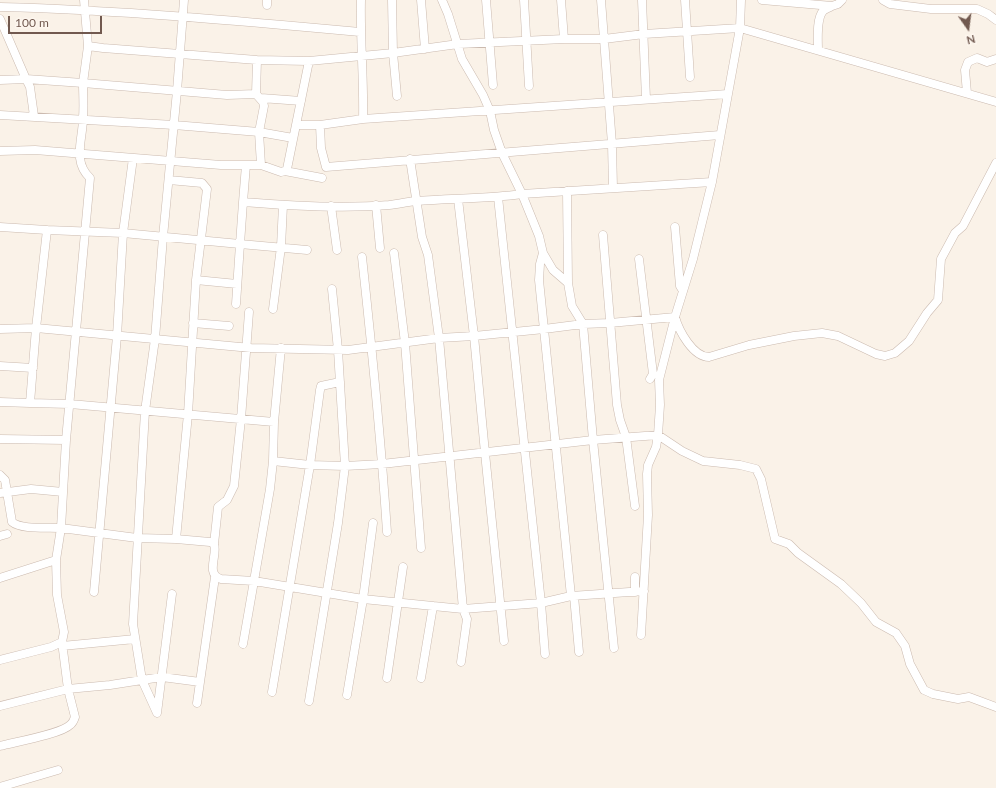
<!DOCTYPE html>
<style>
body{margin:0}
#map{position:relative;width:996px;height:788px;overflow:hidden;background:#faf2e8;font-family:Lato,sans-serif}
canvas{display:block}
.north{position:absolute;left:948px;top:8px;width:40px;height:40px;-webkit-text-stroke:3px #fdf6ee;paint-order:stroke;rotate:166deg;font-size:11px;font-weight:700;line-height:16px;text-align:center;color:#71594f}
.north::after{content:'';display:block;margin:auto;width:14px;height:18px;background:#71594f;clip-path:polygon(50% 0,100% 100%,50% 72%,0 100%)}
.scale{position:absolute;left:8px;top:16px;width:94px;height:18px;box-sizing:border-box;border:2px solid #71594f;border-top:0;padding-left:5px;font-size:12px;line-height:14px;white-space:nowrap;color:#71594f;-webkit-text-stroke:3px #fdf6ee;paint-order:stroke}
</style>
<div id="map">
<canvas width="996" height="788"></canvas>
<div class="north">N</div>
<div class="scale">100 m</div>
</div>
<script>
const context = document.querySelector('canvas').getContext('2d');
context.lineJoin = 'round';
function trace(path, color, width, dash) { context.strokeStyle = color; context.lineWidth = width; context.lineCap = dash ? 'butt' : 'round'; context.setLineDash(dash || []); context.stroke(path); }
const street = new Path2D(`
 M 84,0 L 88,46 L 103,48 L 257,60 L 309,61 L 393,53 L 458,44 L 564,39 L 604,39 L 644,34 L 740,28 L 996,102
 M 361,0 C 360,40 364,80 363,119
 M 392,0 L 393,53 L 397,96
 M 421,0 L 425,49
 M 442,0 L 448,14 L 462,59 L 483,95 L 490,111 L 494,130 L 502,153 L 522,194 L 539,236 L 543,253 L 553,270 L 568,283 L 572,306 L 583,324 L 593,440 L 614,648
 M 486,0 L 493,85
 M 524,0 L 529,86
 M 561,0 L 564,39
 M 601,0 L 612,144 L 613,188
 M 642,0 L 646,99
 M 685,0 L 690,77
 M 762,0 L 832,6 L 838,4 L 842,0
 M 883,0 L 890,4 L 931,9 L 977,9 L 988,14 L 996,20
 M 267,5 L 267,0
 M 0,7 C 120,10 240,21 360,32
 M 0,19 L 26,79 L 30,87 L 34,116
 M 818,50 C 818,40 816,19 823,11 C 825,9 829,8 832,6
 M 0,80 L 26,79 L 83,83 L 88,46
 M 967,93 L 965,70 L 968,62 L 977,58 L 987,62 L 996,59
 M 261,98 L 301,101
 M 0,115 L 174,125 L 259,132 L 264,106 L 263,102 L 256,94
 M 296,125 L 320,125 L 363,119 L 728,94
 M 320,125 L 321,148 L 326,167 L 720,135
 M 0,151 L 35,150 L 221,165 L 261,165 L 281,172 L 285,171 L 287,169 L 309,61
 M 410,159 L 422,237 L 428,255 L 439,338 L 463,609 L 541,603 L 571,596 L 644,591
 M 261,165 L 259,132 L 293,138
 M 285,171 L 322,178
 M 169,180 L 202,183 L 207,189 L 196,280 L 188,414 L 176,539
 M 712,182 L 522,194 C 487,199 451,198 416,201 C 407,202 398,204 389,205 C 340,209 291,206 243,202 L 240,244 L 123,233 L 47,230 L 36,328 L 30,403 L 70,404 L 274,422 L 273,461 L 310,465 L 345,466 L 382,464 L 593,440 L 658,435 L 682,451 L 703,461 L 740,465 L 756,469 L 761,479 L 775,539 L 789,544 L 798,553 L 841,584 L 861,603 L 876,622 L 896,633 L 905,646 L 910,664 L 924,690 L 933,694 L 958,699 L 969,697 L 996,707
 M 567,191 L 568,283
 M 498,197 L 541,603 L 545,654
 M 458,199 L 474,336 L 485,453 L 504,641
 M 243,202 L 246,165
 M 376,205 L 380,248
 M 331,206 L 337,250
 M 0,227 L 47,230
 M 675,227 L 680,286 L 683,291
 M 603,235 L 617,405 L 620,420 L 626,437 L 635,506
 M 394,253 L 405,343 L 421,548
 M 543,253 L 540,264 L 539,280 L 571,596
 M 362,257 C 372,349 381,440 387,532
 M 639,259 L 653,374 L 650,379
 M 196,280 L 237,284
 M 236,304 L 240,244 L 307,250
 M 273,309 L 281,247 L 283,205
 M 193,323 L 229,326
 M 0,329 L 36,328 L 251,348 L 348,350 L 439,338 L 474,336 L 544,329 L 583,324 L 610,323 L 675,317 C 679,331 693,357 709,357 L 749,345 L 794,336 L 822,333 L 838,336 L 876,354 L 885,356 L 895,353 L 909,341 L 927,313 L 938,300 L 941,259 L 955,233 L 963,226 L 996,163
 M 0,366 L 33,368
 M 0,402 L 30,403
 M 274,422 L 281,348
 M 0,439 L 66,440
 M 0,475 L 5,480 L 12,522 C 22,530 47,527 61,528 L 66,440 L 90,178 C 72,161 83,139 83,118 C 84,106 83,94 83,83 L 227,95 L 256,94 L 257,60
 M 0,493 L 31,489 L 63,492
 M 0,536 L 7,534
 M 214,544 L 218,507 L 227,500 L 234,486 L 241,419 L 249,312
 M 0,578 L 56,560 L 61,528 L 137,538 L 176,539 L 210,542 L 214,544 C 218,555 205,574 221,579 L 254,581 L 363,599 L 463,609 L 467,619 L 461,662
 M 94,592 L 117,336 L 123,233 L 133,158
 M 635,592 L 635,577
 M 172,594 L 157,713 L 142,680 L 162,677 L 200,682
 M 574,596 L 579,652
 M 641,635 L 648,515 L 647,474 L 648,465 L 656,447 L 658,435 L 660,405 L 659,380 L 675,317 L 693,259 L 712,182 L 740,28 L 741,0
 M 243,644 L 270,489 L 273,461
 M 62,646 L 135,639
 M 0,660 L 51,647 L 62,642 L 64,632 L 57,595 L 56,560
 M 387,678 L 403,567
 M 421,678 L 433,606
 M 272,692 L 310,465 L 320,390 L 321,386 L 340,382
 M 347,695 L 363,599 L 373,523
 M 309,701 L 338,523 L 345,466 L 338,350 L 332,289
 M 197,703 L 215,577
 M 0,706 L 68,689 L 110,685 L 142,680 L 133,624 L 145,411 L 155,339 L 163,237 L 177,91 L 184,0
 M 0,746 C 15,742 61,734 70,725 C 73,723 74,720 75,717 L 68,689 L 62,642
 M 0,787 L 58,770`);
trace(street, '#cbbaaf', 9);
trace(street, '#fff', 8);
</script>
